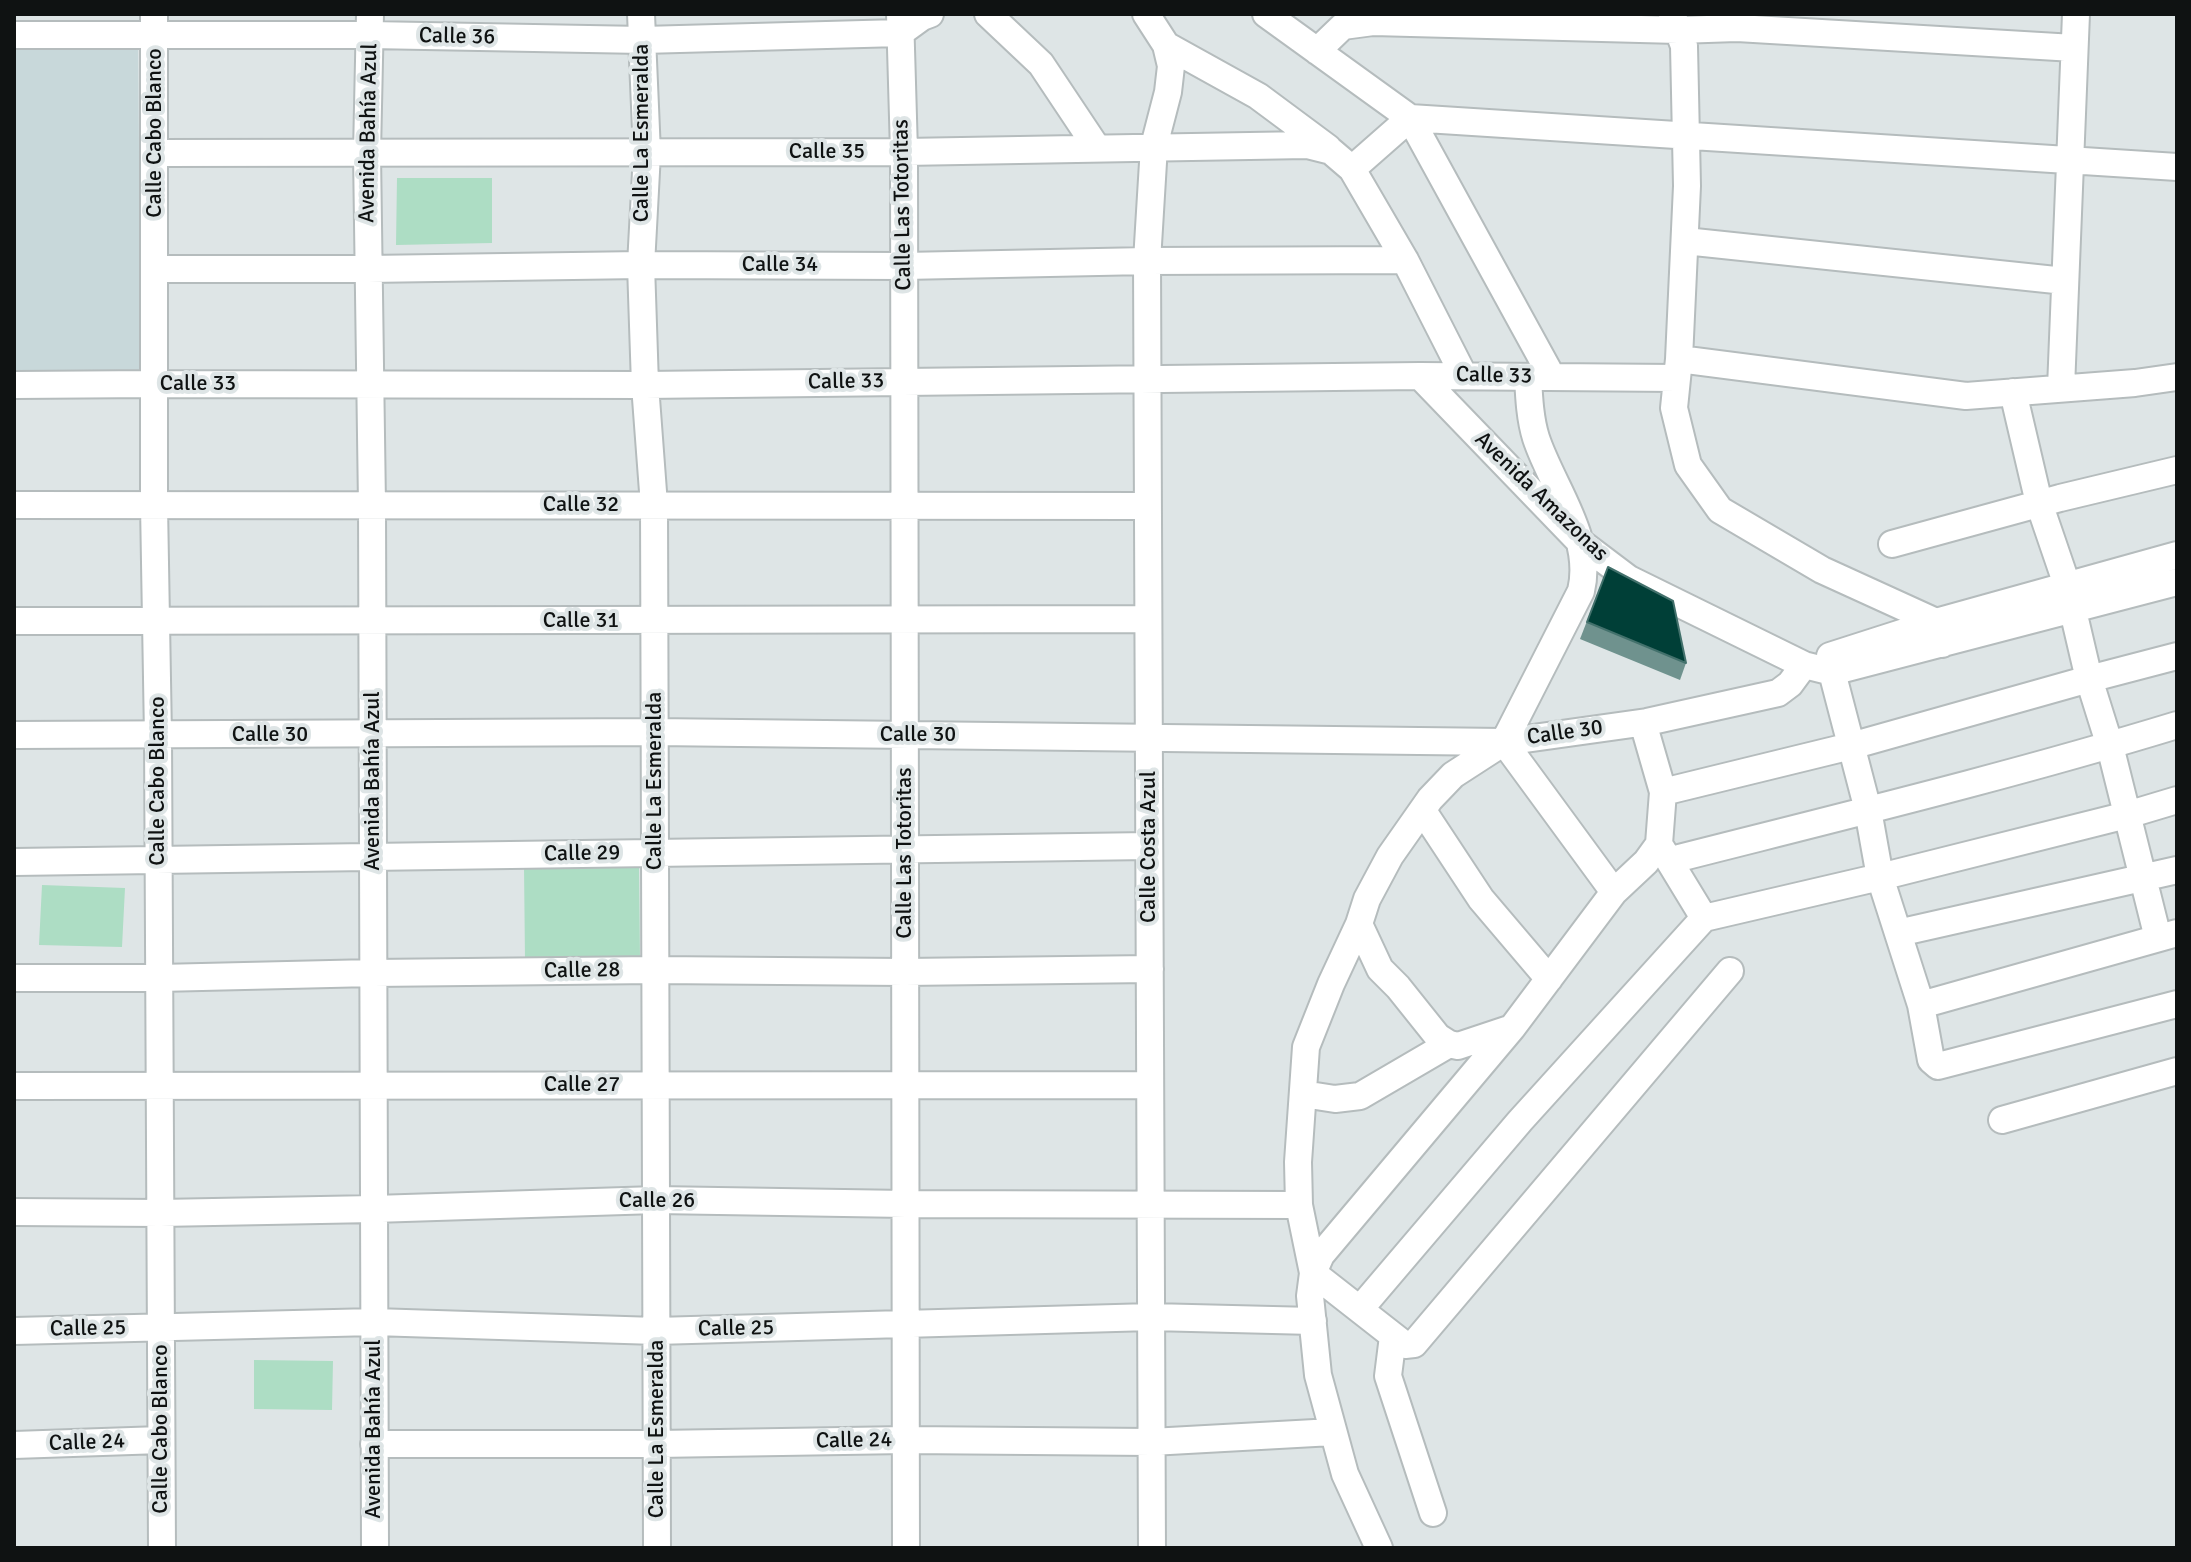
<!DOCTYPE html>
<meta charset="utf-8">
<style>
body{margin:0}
#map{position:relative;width:2191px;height:1562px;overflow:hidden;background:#dee5e6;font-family:Signika,sans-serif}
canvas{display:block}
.frame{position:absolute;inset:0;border:16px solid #0f1212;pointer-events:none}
</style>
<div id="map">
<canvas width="2191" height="1562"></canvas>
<div class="frame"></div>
</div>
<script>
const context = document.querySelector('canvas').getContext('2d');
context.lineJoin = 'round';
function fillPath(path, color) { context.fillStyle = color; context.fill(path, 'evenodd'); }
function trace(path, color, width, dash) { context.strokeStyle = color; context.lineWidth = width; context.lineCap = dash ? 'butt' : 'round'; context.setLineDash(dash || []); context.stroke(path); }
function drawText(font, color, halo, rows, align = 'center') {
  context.font = font + ' Signika,sans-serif'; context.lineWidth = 8; context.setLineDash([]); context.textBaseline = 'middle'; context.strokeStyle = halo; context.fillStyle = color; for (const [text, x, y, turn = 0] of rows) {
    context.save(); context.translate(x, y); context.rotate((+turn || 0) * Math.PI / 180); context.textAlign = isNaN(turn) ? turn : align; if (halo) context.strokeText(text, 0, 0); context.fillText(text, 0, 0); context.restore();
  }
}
const built = new Path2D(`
 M 138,45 L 141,371 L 14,371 L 14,46 Z`);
const green = new Path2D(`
 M 397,178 L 492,178 L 492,243 L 396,245 Z
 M 524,867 L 639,867 L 640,959 L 525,960 Z
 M 42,885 L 125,888 L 122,947 L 39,945 Z
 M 254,1360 L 333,1361 L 332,1410 L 254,1409 Z`);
const minor = new Path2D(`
 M 154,14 L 154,505 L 158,736 L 162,1548
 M 370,14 L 367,153 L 372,505 L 375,1548
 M 641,14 L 647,153 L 641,265 L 645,385 L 654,505 L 657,1548
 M 900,14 L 904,152 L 906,1548
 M 988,14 L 1041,64 L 1097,148
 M 1146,14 L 1166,45 L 1171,66 L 1168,92 L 1154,146 L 1147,261 L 1152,1548
 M 1266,14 L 1410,118 L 1552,377
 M 1672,14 L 1684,46 L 1687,186 L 1679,359 L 1674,408 L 1688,465 L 1720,510 L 1822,570 L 1936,622 L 1942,644
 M 14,35 L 370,35 L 643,40 L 900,33 L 922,17 L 930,14
 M 1166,45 L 1258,96 L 1328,148
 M 1317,51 L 1343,26 L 1373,22 L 1678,30 L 1737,28 L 2074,48
 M 155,153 L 904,152 L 1307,145 L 1331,151 L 1352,169 L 1405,260 L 1464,376
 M 1352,169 L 1410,118 L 2177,167
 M 1685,241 L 2065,281
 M 155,269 L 368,269 L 641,265 L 904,266 L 1147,261 L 1405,260
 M 1679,359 L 1966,396 L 2135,383 L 2177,377
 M 1420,376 L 1580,542 L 1629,579 L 1804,665 L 1832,672 L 2177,582
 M 1528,377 C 1529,397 1530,419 1536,438 C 1552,487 1594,537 1581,591 L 1504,742 L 1453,775 L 1430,799 L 1390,856 L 1367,899 L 1359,924 L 1331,984 L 1306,1047 L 1298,1162 L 1299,1205 L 1313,1273 L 1405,1345 L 1414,1344 L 1730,971
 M 14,385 L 154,384 L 645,385 L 1420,376 L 1677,378
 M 2061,388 L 2076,14
 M 2013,392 L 2039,503 L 2067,585 L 2089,679 L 2110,746 L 2158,938
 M 14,505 L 1148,506
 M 1892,544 L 2060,498 L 2177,470
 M 14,621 L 1148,619
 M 1830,656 L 1936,622 L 2177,555
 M 1832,672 L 1868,810 L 1880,877 L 1921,1005 L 1931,1060 L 1938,1066 L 2177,1004
 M 14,735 L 655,732 L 1504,742 L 1647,722 L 1778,693 L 1790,684 L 1804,665
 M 1504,742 L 1614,892
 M 1663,792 L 1851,746 L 2089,679 L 2177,656
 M 1423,811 L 1481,899 L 1549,979
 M 1662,849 L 1704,918
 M 1671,860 C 1840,817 2010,776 2177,725
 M 14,862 L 1149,846
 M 1359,924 L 1380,969 L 1398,987 L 1438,1037 L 1449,1044 L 1458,1046 L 1512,1028
 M 1898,933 L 2177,870
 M 14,978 L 159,978 L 373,973 L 655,970 L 905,972 L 1150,969
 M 1921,1005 L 2177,933
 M 14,1086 L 1150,1085
 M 1303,1094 L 1335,1099 L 1360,1096 L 1449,1044
 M 2002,1120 L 2177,1071
 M 14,1212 L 160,1213 L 374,1209 L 656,1200 L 906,1204 L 1299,1205
 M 1360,1309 L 1520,1121 L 1704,918 L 1880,877 L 2127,815 L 2177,800
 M 14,1331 L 374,1322 L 656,1331 L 1151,1317 L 1313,1321
 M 1393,1336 L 1388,1376 L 1433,1513
 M 374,1444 L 657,1444 L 906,1440 L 1151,1442 L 1333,1432
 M 14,1445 L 161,1440
 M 1379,1548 L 1345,1474 L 1318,1375 L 1310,1296 L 1313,1273 L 1321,1255 L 1512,1028 L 1614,892 L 1646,862 L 1659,844 L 1663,792 L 1646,733 L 1647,722`);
const wall = new Path2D(`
 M 1608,567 L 1686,663 L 1680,680 L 1580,639 Z`);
const building = new Path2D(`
 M 1608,567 L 1673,601 L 1686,663 L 1587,622 Z`);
const streetNames = [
 ["Calle 36",457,37,1],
 ["Calle Cabo Blanco",155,133,-90],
 ["Avenida Bahía Azul",369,133,-89],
 ["Calle La Esmeralda",642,133,-90],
 ["Calle 35",827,152],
 ["Calle Las Totoritas",903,205,-91],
 ["Calle 34",780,265],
 ["Calle 33",1494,376,1],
 ["Calle 33",846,382,-1],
 ["Calle 33",198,384],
 ["Avenida Amazonas",1541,497,44],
 ["Calle 32",581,505],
 ["Calle 31",581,621],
 ["Calle 30",1565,733,-8],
 ["Calle 30",270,735],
 ["Calle 30",918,735],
 ["Calle Cabo Blanco",158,781,-90],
 ["Avenida Bahía Azul",373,781,-90],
 ["Calle La Esmeralda",655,781,-90],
 ["Calle Costa Azul",1149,847,-90],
 ["Calle Las Totoritas",905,853,-90],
 ["Calle 29",582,854,-1],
 ["Calle 28",582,971,-1],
 ["Calle 27",582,1085],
 ["Calle 26",657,1201],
 ["Calle 25",88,1329,-1],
 ["Calle 25",736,1329,-1],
 ["Calle Cabo Blanco",161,1429,-90],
 ["Avenida Bahía Azul",374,1429,-90],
 ["Calle La Esmeralda",657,1429,-90],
 ["Calle 24",854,1441,-1],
 ["Calle 24",87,1443,-2]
];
fillPath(built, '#c8d8da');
fillPath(green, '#adddc4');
trace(minor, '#b5bcbd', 30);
trace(minor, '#fff', 26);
fillPath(wall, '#6f928e');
fillPath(building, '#003f37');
trace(building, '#43716c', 2);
drawText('22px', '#0f1212', '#dee5e6', streetNames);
</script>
